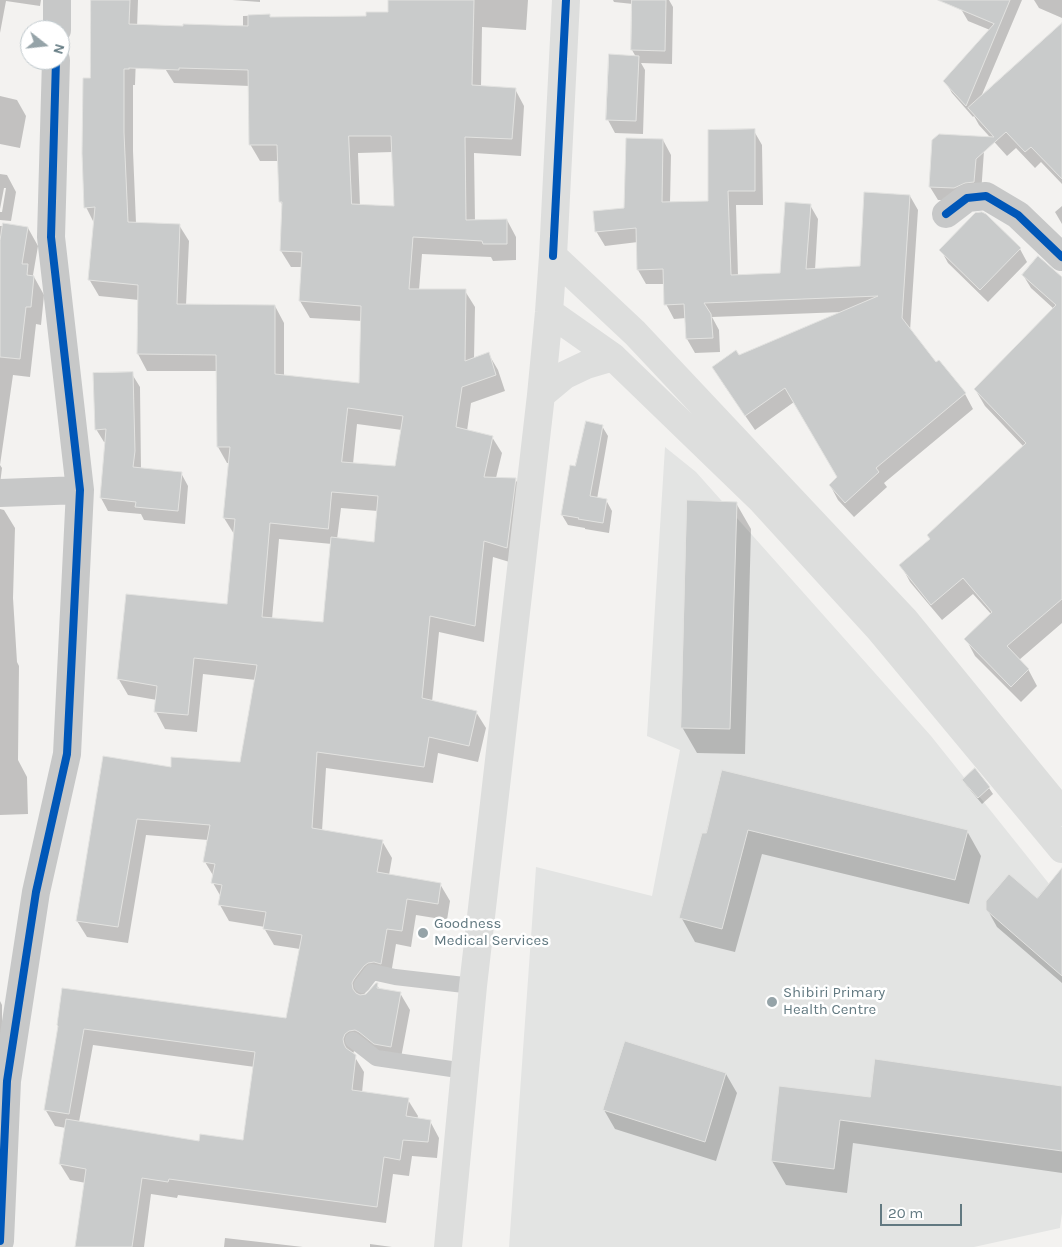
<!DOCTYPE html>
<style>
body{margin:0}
#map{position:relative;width:1062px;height:1247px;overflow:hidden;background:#f3f2f0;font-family:Karla,sans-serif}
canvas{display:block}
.north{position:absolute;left:20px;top:20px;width:50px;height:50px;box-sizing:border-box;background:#fff;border:1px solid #c0c9cd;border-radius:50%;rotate:106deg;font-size:14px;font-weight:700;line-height:20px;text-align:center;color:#627981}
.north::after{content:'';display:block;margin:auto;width:18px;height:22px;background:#95a3a8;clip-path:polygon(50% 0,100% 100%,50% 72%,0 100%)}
.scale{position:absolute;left:880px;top:1204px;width:82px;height:22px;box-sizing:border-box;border:2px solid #627981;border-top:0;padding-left:6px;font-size:15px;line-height:18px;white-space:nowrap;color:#627981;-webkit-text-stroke:4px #fff;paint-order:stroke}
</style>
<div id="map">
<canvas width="1062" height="1247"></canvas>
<div class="north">N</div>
<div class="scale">20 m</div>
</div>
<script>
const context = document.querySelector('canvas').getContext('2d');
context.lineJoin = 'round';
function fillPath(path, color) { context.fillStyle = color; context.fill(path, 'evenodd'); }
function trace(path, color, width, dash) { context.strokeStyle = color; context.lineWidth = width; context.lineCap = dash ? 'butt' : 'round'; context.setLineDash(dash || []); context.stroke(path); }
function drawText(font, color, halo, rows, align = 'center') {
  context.font = font + ' Karla,sans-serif'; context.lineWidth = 5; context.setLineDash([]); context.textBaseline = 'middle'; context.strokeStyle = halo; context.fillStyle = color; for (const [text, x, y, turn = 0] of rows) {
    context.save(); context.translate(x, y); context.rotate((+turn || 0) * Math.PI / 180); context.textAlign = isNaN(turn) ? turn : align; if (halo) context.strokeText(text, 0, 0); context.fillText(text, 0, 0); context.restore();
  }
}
const built = new Path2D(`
 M 665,447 L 696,472 L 931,736 L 1062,900 L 1062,1213 L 1060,1228 L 974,1247 L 509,1247 L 536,867 L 652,896 L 680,750 L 647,736 Z`);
const shadow = new Path2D(`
 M 0,0 L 41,0 L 40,6 L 6,1 L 0,33 Z
 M 92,0 L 138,0 L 135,85 L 133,85 L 133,151 L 136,223 L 179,225 L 189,241 L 186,305 L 275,306 L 284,323 L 284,376 L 360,385 L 362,321 L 310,318 L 300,301 L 302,267 L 291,267 L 281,251 L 283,206 L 280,201 L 278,161 L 260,161 L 250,144 L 250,86 L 174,83 L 164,67 L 243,27 L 243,16 L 269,15 L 271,19 L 367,17 L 389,14 L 390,0 L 528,0 L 526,30 L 482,27 L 481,87 L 515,89 L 524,106 L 521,156 L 474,153 L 475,221 L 507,220 L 516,237 L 516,260 L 493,261 L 491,257 L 422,254 L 419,290 L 465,291 L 475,307 L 474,359 L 488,353 L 498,370 L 505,391 L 471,403 L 467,431 L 492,437 L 502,453 L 496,478 L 515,479 L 525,495 L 516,564 L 493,557 L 484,642 L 439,632 L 432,702 L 476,712 L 486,728 L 478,762 L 438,753 L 433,783 L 326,768 L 322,831 L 382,841 L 392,858 L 389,875 L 440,884 L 450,901 L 447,920 L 416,915 L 411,947 L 396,944 L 390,980 L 378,979 L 373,982 L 363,996 L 367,995 L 377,985 L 380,990 L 400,993 L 410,1010 L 400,1063 L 354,1051 L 353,1054 L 364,1072 L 362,1093 L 408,1100 L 418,1116 L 417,1119 L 430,1121 L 439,1138 L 437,1158 L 412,1156 L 409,1176 L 393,1174 L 386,1223 L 178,1195 L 177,1198 L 151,1194 L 144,1247 L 99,1247 L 86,1183 L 70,1180 L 60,1164 L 66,1128 L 55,1126 L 45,1109 L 59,1027 L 287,1020 L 300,949 L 274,945 L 264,928 L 265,927 L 229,921 L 220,905 L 221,897 L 213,883 L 214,877 L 205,862 L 208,840 L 146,835 L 128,943 L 87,937 L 77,921 L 104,758 L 172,769 L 241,764 L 256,680 L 203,674 L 197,732 L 165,729 L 156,712 L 157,700 L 128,695 L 118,678 L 229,605 L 234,534 L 224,518 L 229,463 L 227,463 L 218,447 L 217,371 L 147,371 L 138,354 L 139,300 L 99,296 L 89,279 L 94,223 L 86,207 L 91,79 ZM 393,152 L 395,207 L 360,206 L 358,153 ZM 357,424 L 402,430 L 396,467 L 353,464 ZM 341,508 L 378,511 L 375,543 L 337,539 ZM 279,539 L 332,544 L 324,623 L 272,619 ZM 93,1045 L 255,1067 L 244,1141 L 200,1142 L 79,1122 Z
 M 232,0 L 260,0 L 260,2 Z
 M 613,0 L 669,0 L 673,7 L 672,64 L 641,63 L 645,70 L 643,134 L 615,133 L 608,120 L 636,57 L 632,50 L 633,4 L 614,2 Z
 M 964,0 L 1022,0 L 981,97 L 1062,24 L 1062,184 L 1041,162 L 1035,168 L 1016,148 L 1007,156 L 979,125 L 974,116 L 973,117 L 952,93 L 945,81 L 990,30 L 968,21 L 961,9 Z
 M 1034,0 L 1062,0 L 1062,18 L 1039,8 Z
 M 0,96 L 17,100 L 26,116 L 20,148 L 0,144 Z
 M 754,131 L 762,145 L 763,205 L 736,205 L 738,276 L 781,274 L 810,205 L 818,219 L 815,270 L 861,267 L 910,196 L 918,210 L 910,331 L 936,364 L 938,362 L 965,394 L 973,409 L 884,483 L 887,487 L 854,517 L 838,500 L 830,485 L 839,477 L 794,402 L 755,430 L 722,382 L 713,367 L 843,312 L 712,317 L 719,330 L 720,352 L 695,353 L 687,339 L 686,318 L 674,319 L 666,304 L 665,284 L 646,284 L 638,270 L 638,242 L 605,246 L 596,231 L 625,209 L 663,140 L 671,155 L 670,203 L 709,202 Z
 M 984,151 L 981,194 L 962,201 L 938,200 L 930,187 Z
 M 0,174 L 7,175 L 16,192 L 11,221 L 0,220 L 0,212 L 2,212 L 6,188 L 4,188 L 0,209 Z
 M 1062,206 L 1062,224 L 1055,212 Z
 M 0,226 L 13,226 L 28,228 L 38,246 L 33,275 L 44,295 L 41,325 L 36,324 L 30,377 L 13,375 L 0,465 L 2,468 L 0,484 Z
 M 1020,249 L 1027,262 L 988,302 L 948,263 L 941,250 Z
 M 1023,275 L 1062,278 L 1062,623 L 1019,660 L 1028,669 L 1037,686 L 1021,702 L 975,656 L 966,639 L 991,614 L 973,594 L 942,620 L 910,582 L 901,565 L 931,540 L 1024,447 L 985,406 L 975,389 L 1054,309 L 1031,288 Z
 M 132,374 L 140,387 L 141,469 L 181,473 L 188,486 L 185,524 L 144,520 L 141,514 L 108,511 L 101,498 L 106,442 L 104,442 L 96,429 Z
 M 602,426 L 608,436 L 597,499 L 606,500 L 612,511 L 609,533 L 585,529 L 585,528 L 568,525 L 562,515 Z
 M 736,503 L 751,529 L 745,754 L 697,753 L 682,727 Z
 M 0,509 L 4,510 L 15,528 L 13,598 L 17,662 L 19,666 L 18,760 L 27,777 L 28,814 L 0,815 Z
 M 974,770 L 989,788 L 993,794 L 982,804 L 967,786 L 963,780 Z
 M 722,772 L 967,831 L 981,856 L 969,904 L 762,854 L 735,952 L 695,942 L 681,917 L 707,835 Z
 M 1062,891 L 1062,983 L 997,927 L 987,909 L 1037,900 Z
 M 0,1001 L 2,1005 L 2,1062 L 0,1062 Z
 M 726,1074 L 737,1093 L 716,1161 L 615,1129 L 604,1110 Z
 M 1062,1087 L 1062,1173 L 853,1143 L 847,1193 L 786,1185 L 772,1161 L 781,1088 L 871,1098 Z
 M 225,1238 L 303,1247 L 224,1247 Z
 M 370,1244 L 392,1247 L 370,1247 Z`);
const building = new Path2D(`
 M 91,0 L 130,0 L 129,24 L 183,26 L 183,24 L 248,26 L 248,15 L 270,14 L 270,17 L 366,16 L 366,12 L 388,12 L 388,0 L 474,0 L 472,85 L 516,88 L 512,139 L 465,137 L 466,220 L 507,219 L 507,244 L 483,244 L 482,241 L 413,237 L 409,289 L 466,289 L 465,361 L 489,352 L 496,375 L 462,387 L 456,427 L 493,436 L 484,477 L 516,478 L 507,548 L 484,541 L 475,626 L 430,616 L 422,698 L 477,711 L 469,746 L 429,737 L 424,767 L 317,752 L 312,828 L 383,840 L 377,872 L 441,883 L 438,904 L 407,899 L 402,931 L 387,929 L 381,964 L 374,962 L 368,963 L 364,966 L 354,979 L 352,983 L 353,989 L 356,993 L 360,995 L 366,994 L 376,983 L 378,983 L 377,988 L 401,992 L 391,1047 L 374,1044 L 359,1032 L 355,1030 L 349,1031 L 345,1034 L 343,1039 L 344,1044 L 346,1048 L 356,1055 L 352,1090 L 409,1098 L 406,1116 L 431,1120 L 428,1142 L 403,1140 L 400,1160 L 384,1157 L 377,1207 L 169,1179 L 168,1182 L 142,1178 L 132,1247 L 75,1247 L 86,1169 L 59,1164 L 66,1119 L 199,1141 L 200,1134 L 243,1140 L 255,1052 L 84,1029 L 69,1114 L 44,1110 L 58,1026 L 57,1025 L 62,988 L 286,1018 L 302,935 L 263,929 L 266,912 L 218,905 L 222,885 L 211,883 L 215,864 L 203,862 L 210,825 L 137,819 L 118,927 L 76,921 L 103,756 L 171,767 L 171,757 L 240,762 L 257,665 L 194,658 L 188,715 L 154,712 L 157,686 L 117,679 L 126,594 L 227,604 L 235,519 L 223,518 L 230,447 L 217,447 L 216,355 L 137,354 L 138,285 L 88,280 L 95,207 L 84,208 L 82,153 L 83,78 L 90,78 ZM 129,68 L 179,70 L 179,68 L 248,70 L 249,145 L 277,145 L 279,202 L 282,202 L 280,251 L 302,252 L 299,301 L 361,306 L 359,383 L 275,374 L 275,305 L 177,304 L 180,224 L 128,222 L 124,133 L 124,69 L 129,69 ZM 349,136 L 391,136 L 394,206 L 352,204 ZM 348,408 L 403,416 L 395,466 L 342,462 ZM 332,492 L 378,496 L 374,542 L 331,537 L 323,622 L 262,617 L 270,523 L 328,529 Z
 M 632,0 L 666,0 L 665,51 L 631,50 Z
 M 938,0 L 1010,0 L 966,106 L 943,81 L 994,24 Z
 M 1062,23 L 1062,179 L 1031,147 L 1025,152 L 1006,132 L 976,159 L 974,182 L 965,183 L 954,188 L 929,187 L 932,140 L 939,134 L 994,137 L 968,108 Z
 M 609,54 L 639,56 L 636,121 L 606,120 Z
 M 755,129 L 755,191 L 728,191 L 731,275 L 780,273 L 785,202 L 811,204 L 806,269 L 860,266 L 864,192 L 910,195 L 902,318 L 936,362 L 939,360 L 966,393 L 876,468 L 879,472 L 845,503 L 829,485 L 837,477 L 785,388 L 745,416 L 712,367 L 736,350 L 739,355 L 878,296 L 704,303 L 711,314 L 713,338 L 686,339 L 684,304 L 664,305 L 663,269 L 637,270 L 636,228 L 595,232 L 593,211 L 624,208 L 626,138 L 663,139 L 662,202 L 708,201 L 708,130 Z
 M 982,212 L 986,214 L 1021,248 L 980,290 L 939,250 L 975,213 Z
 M 3,223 L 28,227 L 22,264 L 28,264 L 27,275 L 34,276 L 31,307 L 26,307 L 20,359 L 0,357 L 0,241 Z
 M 1038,256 L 1062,277 L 1062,599 L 1007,646 L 1029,669 L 1011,687 L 964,639 L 992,612 L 963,578 L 931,605 L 899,565 L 930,539 L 927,535 L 1026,443 L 974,389 L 1056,305 L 1022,275 Z
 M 133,372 L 135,451 L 133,467 L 182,472 L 178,511 L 135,507 L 136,502 L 100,498 L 106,429 L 95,430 L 93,373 Z
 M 586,421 L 603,425 L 590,496 L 607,499 L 603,523 L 578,519 L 579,518 L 561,515 L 570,465 L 575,466 Z
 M 687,500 L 737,502 L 730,729 L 681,728 Z
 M 975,768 L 990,787 L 978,798 L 962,780 Z
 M 722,770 L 968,830 L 955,880 L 748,830 L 722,929 L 679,918 L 702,833 L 706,833 Z
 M 1062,868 L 1062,976 L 986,910 L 986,901 L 1009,874 L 1037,898 Z
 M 625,1041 L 726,1073 L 705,1142 L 603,1110 Z
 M 875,1059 L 1062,1086 L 1062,1151 L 840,1120 L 834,1169 L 771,1161 L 779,1086 L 870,1097 Z`);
const lane = new Path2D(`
 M 362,985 L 372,972 L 395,977 L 473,986
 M 353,1040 L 376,1058 L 465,1071`);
const street = new Path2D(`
 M 57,30 L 57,0
 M 946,214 L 967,198 L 986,196 L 1018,215 L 1062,257
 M 0,493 L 80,490
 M 0,1241 L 7,1081 L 36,892 L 67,754 L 80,490 L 51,237 L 56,60`);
const secondary = new Path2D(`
 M 553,256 L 635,333 L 905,620 L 1062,812
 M 549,312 L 613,357 L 762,501 L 879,629 L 1062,849
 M 541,395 L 565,375 L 586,365 L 613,357
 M 448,1247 L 473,986 L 541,395 L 549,312 L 553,256 L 566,0`);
const cycleway = new Path2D(`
 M 946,214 L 967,198 L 986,196 L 1018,215 L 1062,257
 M 553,256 L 566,0
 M 0,1241 L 7,1081 L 36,892 L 67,754 L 80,490 L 51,237 L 56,60`);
const markers = [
 [423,933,6,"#95a3a8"],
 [772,1002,6,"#95a3a8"]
];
const poiNames = [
 ["Goodness",434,924],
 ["Medical Services",434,941],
 ["Shibiri Primary",783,993],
 ["Health Centre",783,1010]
];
fillPath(built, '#e3e4e3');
fillPath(shadow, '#0003');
fillPath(building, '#c9cbcb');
trace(building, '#e2e2e0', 1);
trace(lane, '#c7c8c8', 16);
trace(street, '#c7c8c8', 28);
trace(secondary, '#dddedd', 28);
trace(cycleway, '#0057b8', 8);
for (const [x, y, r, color] of markers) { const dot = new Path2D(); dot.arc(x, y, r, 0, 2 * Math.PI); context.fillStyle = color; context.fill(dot); trace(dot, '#fff', 2); }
drawText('15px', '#627981', '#fff', poiNames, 'left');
</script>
